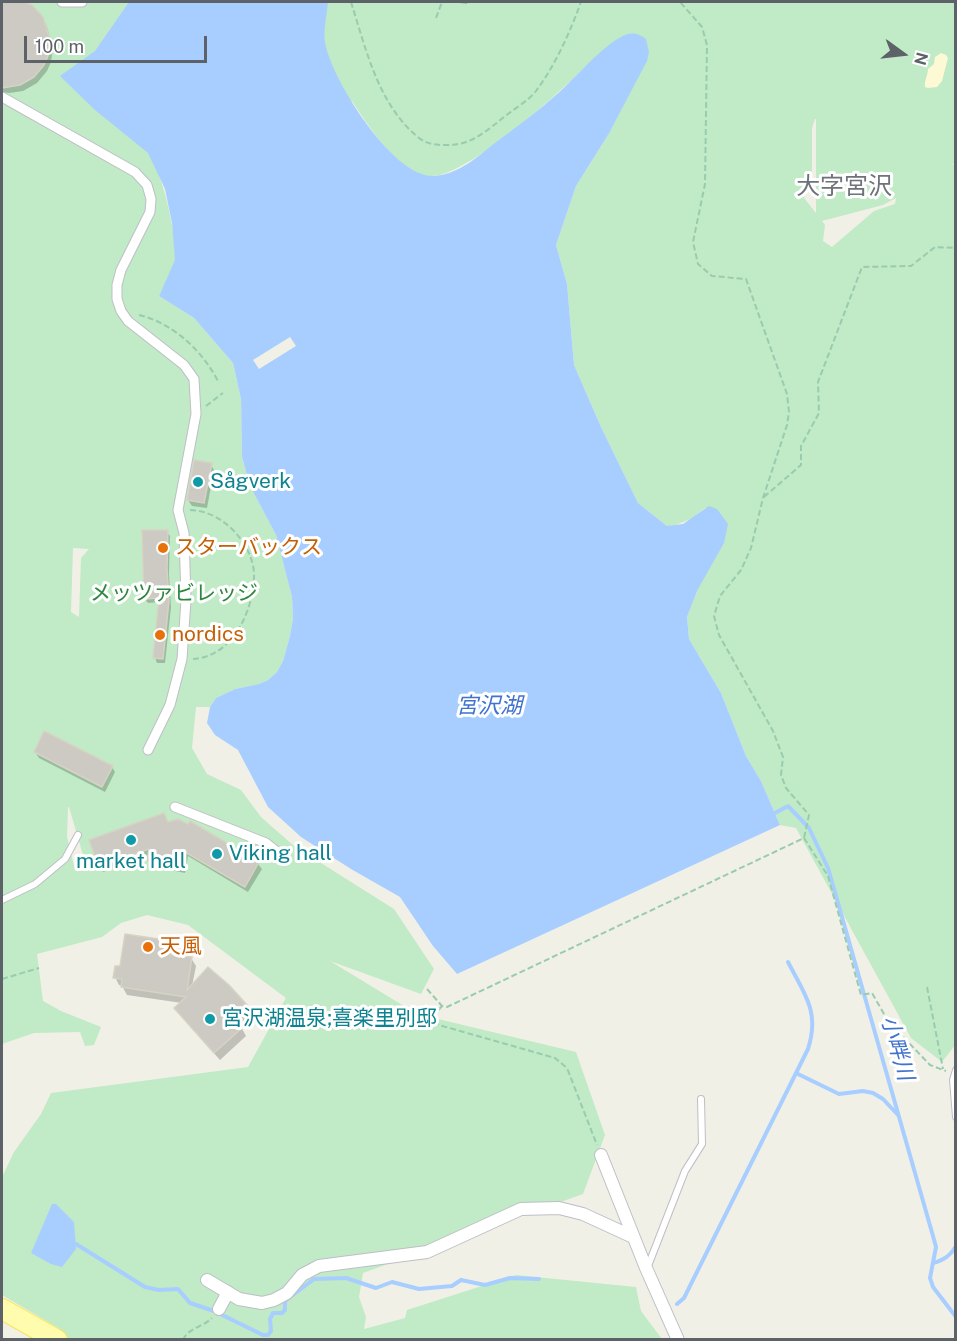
<!DOCTYPE html>
<meta charset="utf-8">
<style>
body{margin:0}
#map{position:relative;width:957px;height:1341px;overflow:hidden;background:#f1f0e6;font-family:"Public Sans",sans-serif}
canvas{display:block}
.frame{position:absolute;inset:0;border:3px solid #5d6168;pointer-events:none}
.north{position:absolute;left:873px;top:24px;width:60px;height:60px;-webkit-text-stroke:4px #fff;paint-order:stroke;rotate:105deg;font-size:16px;font-weight:700;line-height:24px;text-align:center;color:#5d6168}
.north::after{content:'';display:block;margin:auto;width:21px;height:27px;background:#5d6168;clip-path:polygon(50% 0,100% 100%,50% 72%,0 100%)}
.scale{position:absolute;left:24px;top:36px;width:183px;height:27px;box-sizing:border-box;border:3px solid #5d6168;border-top:0;padding-left:8px;font-size:18px;line-height:21px;white-space:nowrap;color:#5d6168;-webkit-text-stroke:4px #fff;paint-order:stroke}
</style>
<div id="map">
<canvas width="957" height="1341"></canvas>
<div class="frame"></div>
<div class="north">N</div>
<div class="scale">100 m</div>
</div>
<script>
const context = document.querySelector('canvas').getContext('2d');
context.lineJoin = 'round';
function fillPath(path, color) { context.fillStyle = color; context.fill(path, 'evenodd'); }
function trace(path, color, width, dash) { context.strokeStyle = color; context.lineWidth = width; context.lineCap = dash ? 'butt' : 'round'; context.setLineDash(dash || []); context.stroke(path); }
function drawText(font, color, halo, rows, align = 'center') {
  context.font = font + ' "Public Sans","Noto Sans JP",sans-serif'; context.lineWidth = 6; context.setLineDash([]); context.textBaseline = 'middle'; context.strokeStyle = halo; context.fillStyle = color; for (const [text, x, y, turn = 0] of rows) {
    context.save(); context.translate(x, y); context.rotate((+turn || 0) * Math.PI / 180); context.textAlign = isNaN(turn) ? turn : align; if (halo) context.strokeText(text, 0, 0); context.fillText(text, 0, 0); context.restore();
  }
}
const green = new Path2D(`
 M 2,2 L 955,2 L 956,163 L 952,165 L 956,165 L 956,1044 L 942,1062 L 911,1038 L 796,828 L 780,825 L 761,781 L 746,756 L 721,693 L 689,639 L 687,617 L 698,589 L 705,508 L 693,518 L 673,526 L 667,526 L 638,503 L 601,427 L 574,365 L 567,284 L 556,245 L 576,186 L 608,135 L 585,67 C 559,93 465,179 429,176 C 399,174 367,124 352,101 L 159,176 C 166,192 178,245 175,261 C 172,273 164,285 159,296 L 194,318 L 233,363 L 241,399 L 242,457 L 250,486 L 276,535 L 292,597 L 293,618 L 290,636 L 283,661 L 277,672 L 268,680 L 259,684 L 235,689 L 216,698 L 210,707 L 196,707 L 192,748 L 207,774 L 241,790 L 261,817 L 294,846 L 394,909 L 434,969 L 421,994 L 330,961 L 417,1014 L 576,1052 L 605,1135 L 583,1194 L 363,1273 L 359,1297 L 366,1317 L 364,1329 L 405,1318 L 407,1310 L 516,1275 L 636,1287 L 641,1311 L 662,1339 L 55,1339 L 60,1329 L 2,1295 L 2,1177 L 14,1152 L 41,1114 L 51,1093 L 248,1067 L 286,998 L 188,925 L 147,915 L 121,923 L 102,937 L 37,954 L 43,1001 L 61,1011 L 101,1027 L 94,1045 L 85,1046 L 80,1032 L 34,1033 L 2,1044 ZM 815,119 L 816,119 L 816,213 L 804,198 L 812,182 L 812,128 ZM 896,198 L 895,204 L 874,211 L 832,247 L 823,241 L 825,225 L 822,221 L 883,205 ZM 73,548 L 89,549 L 81,558 L 79,617 L 71,612 ZM 68,807 L 69,807 L 87,869 L 75,870 L 67,837 Z`);
const sand = new Path2D(`
 M 941,53 L 946,55 L 948,58 L 942,81 L 937,87 L 928,88 L 925,87 C 924,81 928,75 928,69 L 934,64 L 935,57 Z`);
const water = new Path2D(`
 M 129,2 L 328,2 C 327,15 322,34 326,47 C 335,83 383,158 419,173 C 430,178 443,176 454,171 C 469,165 482,153 495,143 C 516,127 537,112 556,95 C 576,78 602,45 625,35 C 633,32 640,34 646,39 L 649,52 L 647,61 L 608,135 L 576,186 L 556,245 L 567,284 L 574,365 L 601,427 L 638,503 L 667,526 L 683,524 L 709,506 L 717,509 L 728,524 L 724,543 L 698,589 L 687,617 L 689,639 L 721,693 L 746,756 L 761,781 L 780,825 L 457,974 L 433,946 L 400,897 L 351,869 L 301,837 L 268,807 L 238,750 L 215,735 L 207,723 L 210,707 L 216,698 L 235,689 L 259,684 L 268,680 L 277,672 L 283,661 L 290,636 L 293,618 L 292,597 L 276,535 L 250,486 L 242,457 L 241,399 L 233,363 L 194,318 L 159,296 L 175,260 L 172,223 L 165,189 L 148,153 L 95,110 L 60,76 L 95,51 Z
 M 52,1204 L 56,1204 L 74,1222 L 76,1249 L 62,1267 L 51,1264 L 31,1253 Z`);
const pier = new Path2D(`
 M 290,337 L 296,346 L 259,369 L 253,360 Z`);
const shadow = new Path2D(`
 M 2,2 L 22,2 L 31,6 L 46,24 L 53,47 L 51,62 L 47,71 L 37,83 L 23,91 L 9,93 L 2,92 Z
 M 452,2 L 468,2 L 467,4 Z
 M 211,465 L 214,470 L 207,508 L 192,506 L 188,500 Z
 M 167,532 L 170,536 L 169,574 L 171,607 L 165,663 L 157,663 L 155,658 L 160,602 L 148,603 L 145,599 Z
 M 35,752 L 112,767 L 115,772 L 105,792 L 39,758 Z
 M 190,823 L 258,864 L 262,869 L 248,892 L 188,856 L 185,873 L 152,866 L 148,861 L 150,855 L 103,872 L 100,866 L 168,824 L 189,826 Z
 M 171,943 L 175,950 L 174,956 L 191,958 L 196,966 L 192,986 L 228,986 L 251,1015 L 240,1025 L 246,1036 L 220,1060 L 181,1016 L 176,1008 L 182,1003 L 127,995 L 122,986 L 119,985 L 115,977 L 121,968 Z`);
const stream = new Path2D(`
 M 775,813 L 788,806 L 809,828 L 828,868 L 933,1236 L 936,1247 L 930,1278 L 933,1287 L 956,1317
 M 796,1073 L 839,1094 L 863,1091 L 873,1093 L 883,1099 L 898,1115
 M 76,1244 L 145,1287 L 159,1290 L 178,1289 L 190,1303 L 214,1311 L 263,1335 L 268,1335 L 271,1331 L 270,1319 L 273,1313 L 282,1313 L 285,1310 L 285,1301 L 314,1279 L 346,1278 L 376,1288 L 392,1282 L 419,1289 L 452,1286 L 461,1280 L 485,1285 L 510,1278 L 539,1279
 M 933,1263 C 944,1260 950,1256 956,1246
 M 677,1304 L 684,1298 L 808,1049 C 820,1012 805,995 788,962`);
const building = new Path2D(`
 M 2,2 L 25,2 L 32,5 L 43,17 L 50,40 L 48,56 L 44,65 L 34,77 L 20,85 L 2,88 Z
 M 194,460 L 212,463 L 204,503 L 187,500 Z
 M 142,530 L 168,530 L 167,568 L 169,601 L 163,659 L 153,658 L 159,598 L 144,599 Z
 M 44,731 L 113,766 L 102,787 L 34,752 Z
 M 164,813 L 168,822 L 178,819 L 188,824 L 190,821 L 259,862 L 245,887 L 185,852 L 182,868 L 147,861 L 149,849 L 99,867 L 89,840 Z
 M 125,934 L 172,941 L 170,954 L 192,957 L 187,990 L 208,967 L 229,985 L 248,1006 L 235,1018 L 243,1027 L 214,1053 L 174,1008 L 186,997 L 121,987 L 122,979 L 113,978 L 115,966 L 120,966 Z`);
const path = new Path2D(`
 M 351,2 C 366,49 378,105 419,138 C 427,144 435,145 445,145 C 472,146 487,130 508,114 C 517,107 529,100 536,91 C 556,64 570,32 581,2
 M 436,18 L 442,2
 M 139,315 C 173,323 203,351 219,383
 M 206,406 L 223,393
 M 764,497 L 801,465 L 801,446 L 819,413 L 818,382 L 862,267 L 911,266 L 935,247 L 956,248
 M 190,510 C 222,510 255,545 254,577 C 253,612 232,657 193,659
 M 804,838 L 828,876 L 861,995 L 872,993 L 888,1021 L 930,1065 L 946,1071
 M 2,979 L 39,968
 M 927,987 L 943,1069
 M 427,989 L 442,1006 L 447,1007 L 804,838 L 809,815 L 786,788 L 781,775 L 783,757 L 773,731 L 719,635 L 714,616 L 720,596 L 741,570 L 751,548 L 763,498 L 787,425 L 789,412 L 787,394 L 746,279 L 712,276 L 698,264 L 693,242 L 705,184 L 707,45 L 702,27 L 680,2
 M 442,1006 L 434,1015 L 434,1021 L 439,1025 L 555,1058 L 567,1068 L 597,1145
 M 183,1340 C 188,1328 203,1327 212,1318`);
const service = new Path2D(`
 M 2,900 L 35,884 L 65,859 L 78,835
 M 956,1070 L 953,1080 L 956,1117
 M 648,1266 L 685,1171 L 702,1144 L 701,1099`);
const pedestrian = new Path2D(`
 M 62,2 L 82,2
 M 2,97 L 135,172 L 147,185 L 151,199 L 150,212 L 121,270 L 117,285 L 117,299 L 121,311 L 128,321 L 184,365 L 194,379 L 196,414 L 178,510 L 184,533 L 186,600 L 182,659 L 170,705 L 148,750
 M 175,807 L 266,843 L 281,855`);
const minor = new Path2D(`
 M 601,1155 L 646,1268 L 678,1340
 M 207,1280 L 239,1299 L 262,1303 L 274,1300 L 287,1293 L 302,1275 L 319,1266 L 427,1252 L 521,1209 L 559,1208 L 583,1214 L 633,1237
 M 219,1309 L 228,1292`);
const primary = new Path2D(`
 M 2,1309 L 57,1340`);
const markers = [
 [198,482,6,"#0f9aa8"],
 [163,548,6,"#e8710a"],
 [160,635,6,"#e8710a"],
 [131,840,6,"#0f9aa8"],
 [217,854,6,"#0f9aa8"],
 [148,947,6,"#e8710a"],
 [210,1019,6,"#0f9aa8"]
];
const cultureNames = [
 ["Sågverk",210,482],
 ["Viking hall",229,854],
 ["market hall",131,862,"center"],
 ["宮沢湖温泉;喜楽里別邸",222,1019]
];
const foodNames = [
 ["スターバックス",175,548],
 ["nordics",172,635],
 ["天風",160,947]
];
const parkNames = [
 ["メッツァビレッジ",174,594]
];
const waterNames = [
 ["宮沢湖",489,706],
 ["小畔川",897,1048,74]
];
const quarterNames = [
 ["大字宮沢",844,187]
];
fillPath(green, '#c1eac6');
fillPath(sand, '#fdf9d5');
fillPath(water, '#a8ceff');
fillPath(pier, '#f1f0e6');
fillPath(shadow, '#0003');
trace(stream, '#a8ceff', 4);
fillPath(building, '#cccac3');
trace(building, '#d6d3c4', 1.5);
trace(service, '#bebfc6', 8);
trace(pedestrian, '#bebfc6', 11);
trace(minor, '#bebfc6', 14);
trace(primary, '#fde353', 22);
trace(path, '#99ccaf', 2, [6, 3]);
trace(service, '#fff', 6);
trace(pedestrian, '#fff', 9);
trace(minor, '#fff', 12);
trace(primary, '#fffcad', 20);
for (const [x, y, r, color] of markers) { const dot = new Path2D(); dot.arc(x, y, r, 0, 2 * Math.PI); context.fillStyle = color; context.fill(dot); trace(dot, '#fff', 2); }
drawText('21px', '#0d838f', '#fff', cultureNames, 'left');
drawText('21px', '#c56008', '#fff', foodNames, 'left');
drawText('21px', '#2e863e', '#fff', parkNames);
drawText('italic 22px', '#4072ce', '#fff', waterNames);
drawText('24px', '#6e737a', '#fff', quarterNames);
</script>
